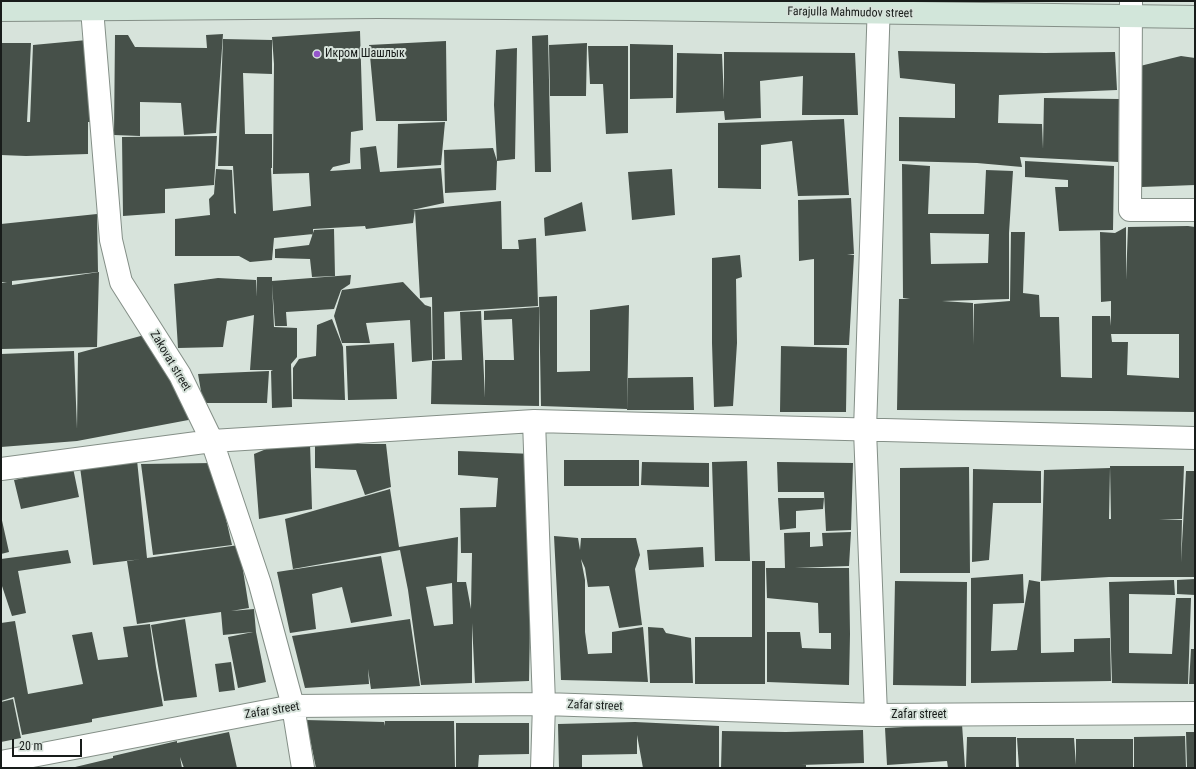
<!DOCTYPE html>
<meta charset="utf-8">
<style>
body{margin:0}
#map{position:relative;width:1196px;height:769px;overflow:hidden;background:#d7e3db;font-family:"Roboto Condensed",sans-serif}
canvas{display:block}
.frame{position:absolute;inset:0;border:2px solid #181c1a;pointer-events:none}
.scale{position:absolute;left:12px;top:739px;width:70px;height:18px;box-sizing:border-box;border:2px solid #181c1a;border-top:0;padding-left:5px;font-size:12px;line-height:14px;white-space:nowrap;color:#181c1a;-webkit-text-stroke:3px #d7e3db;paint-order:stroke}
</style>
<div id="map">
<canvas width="1196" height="769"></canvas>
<div class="frame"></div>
<div class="scale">20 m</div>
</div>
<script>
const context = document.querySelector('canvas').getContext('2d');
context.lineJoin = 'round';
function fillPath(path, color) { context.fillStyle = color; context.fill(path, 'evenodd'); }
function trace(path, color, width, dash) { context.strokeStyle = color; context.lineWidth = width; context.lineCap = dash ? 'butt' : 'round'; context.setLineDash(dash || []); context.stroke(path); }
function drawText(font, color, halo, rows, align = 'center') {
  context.font = font + ' "Roboto Condensed",sans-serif'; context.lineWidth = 4; context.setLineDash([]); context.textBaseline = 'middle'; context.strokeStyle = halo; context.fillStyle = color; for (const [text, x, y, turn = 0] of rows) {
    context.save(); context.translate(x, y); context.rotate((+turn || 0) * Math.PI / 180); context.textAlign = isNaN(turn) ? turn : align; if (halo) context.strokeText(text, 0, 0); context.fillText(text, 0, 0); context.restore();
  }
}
const building = new Path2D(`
 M 360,31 L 363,130 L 351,132 L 350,163 L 333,167 L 330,171 L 361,169 L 360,148 L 376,146 L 380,172 L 441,168 L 444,203 L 412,210 L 415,210 L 413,223 L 366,229 L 365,226 L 313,229 L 313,234 L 274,238 L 272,260 L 250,262 L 239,256 L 175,256 L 175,219 L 210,215 L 209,199 L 214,194 L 216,169 L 232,170 L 234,213 L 236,214 L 233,166 L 218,166 L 223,39 L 272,40 L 272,74 L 243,73 L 245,134 L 272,134 L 272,168 L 271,168 L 273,211 L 311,206 L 309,173 L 273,174 L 274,64 L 272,37 Z
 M 223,34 L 216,133 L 184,135 L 181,103 L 140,102 L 140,136 L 114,135 L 115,35 L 128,35 L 135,47 L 207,48 L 206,35 Z
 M 548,35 L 551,172 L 535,172 L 532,36 Z
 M 87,40 L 90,122 L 88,122 L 88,154 L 26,156 L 1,155 L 1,43 L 31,43 L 27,122 L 30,122 L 33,45 Z
 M 446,41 L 447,121 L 376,121 L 369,45 Z
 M 587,43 L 586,96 L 550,96 L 549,45 Z
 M 630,44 L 673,45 L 673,98 L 630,99 Z
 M 588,46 L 628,46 L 628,133 L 606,134 L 603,84 L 590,84 Z
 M 517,48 L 515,159 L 497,161 L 496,190 L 445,193 L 444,150 L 493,148 L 497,161 L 494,105 L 496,50 Z
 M 898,51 L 1045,53 L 1115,52 L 1117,90 L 999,95 L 998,123 L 1042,124 L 1043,149 L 1044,98 L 1119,99 L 1118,162 L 1020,157 L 1022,167 L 977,163 L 899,161 L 899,117 L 955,118 L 955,84 L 900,78 Z
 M 724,52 L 855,53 L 858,115 L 802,115 L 803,76 L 760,81 L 761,118 L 725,120 L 724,111 L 676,113 L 677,53 L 722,54 L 724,100 Z
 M 1181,56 L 1195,58 L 1195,185 L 1142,187 L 1140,66 Z
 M 844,119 L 849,195 L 798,196 L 792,141 L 761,145 L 761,189 L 718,188 L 718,123 Z
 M 445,122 L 441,165 L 397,168 L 398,124 Z
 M 217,136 L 214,185 L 165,189 L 165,213 L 123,216 L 122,137 Z
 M 1025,161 L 1114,166 L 1113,230 L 1059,231 L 1055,187 L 1068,187 L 1068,180 L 1025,177 Z
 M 902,164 L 930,166 L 928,214 L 984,214 L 986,170 L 1013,171 L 1009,233 L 1009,299 L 942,301 L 973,303 L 973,345 L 974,304 L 1010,301 L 1011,232 L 1025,232 L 1023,293 L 1039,295 L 1040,317 L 1059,317 L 1061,377 L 1092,378 L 1092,316 L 1110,316 L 1111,326 L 1111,301 L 1101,302 L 1100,232 L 1115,233 L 1126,227 L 1126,280 L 1128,227 L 1188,226 L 1195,227 L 1195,412 L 1109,411 L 897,410 L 899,299 L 910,299 L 903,298 ZM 930,233 L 989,234 L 988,263 L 931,264 ZM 1111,334 L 1179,334 L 1179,378 L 1127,375 L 1128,342 L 1112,342 Z
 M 672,169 L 675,215 L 632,220 L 628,172 Z
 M 851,198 L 854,254 L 847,255 L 854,255 L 849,345 L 814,345 L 814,259 L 799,261 L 798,200 Z
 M 501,201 L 502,249 L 519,249 L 518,240 L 536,238 L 538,306 L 444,312 L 445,359 L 433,360 L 432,297 L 420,298 L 415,210 Z
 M 582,202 L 586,231 L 545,236 L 544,218 Z
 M 97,214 L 98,272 L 12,281 L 12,285 L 99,272 L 97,347 L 1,349 L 1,283 L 7,282 L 1,282 L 1,224 Z
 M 334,229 L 335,276 L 312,277 L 310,259 L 275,258 L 275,249 L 309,245 L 314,230 Z
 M 740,255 L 742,277 L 736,279 L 737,343 L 733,406 L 714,407 L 712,343 L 712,258 Z
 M 351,275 L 350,284 L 341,290 L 334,309 L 286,312 L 287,326 L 275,326 L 272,284 L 274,327 L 297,328 L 297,357 L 291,364 L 292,407 L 272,408 L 271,371 L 273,370 L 250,370 L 254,315 L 227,321 L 223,347 L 178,348 L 174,284 L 218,278 L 256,280 L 256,297 L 257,277 L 272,277 L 272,281 Z
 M 403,282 L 425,305 L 431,307 L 432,360 L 412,362 L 410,320 L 366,323 L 370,343 L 342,343 L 334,316 L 342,290 Z
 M 557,296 L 557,372 L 590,371 L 590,310 L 629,305 L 627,409 L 541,406 L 539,297 Z
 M 539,307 L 539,406 L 431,404 L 432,361 L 462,360 L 460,312 L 481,311 L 485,398 L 485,360 L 514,360 L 512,319 L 484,320 L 484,311 Z
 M 332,319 L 343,347 L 345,400 L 293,399 L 293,368 L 299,359 L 316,356 L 317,325 Z
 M 148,334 L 199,418 L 77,441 L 1,447 L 1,354 L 74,351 L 77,429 L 78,353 Z
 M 394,343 L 397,399 L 348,400 L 346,346 Z
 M 781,346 L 847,348 L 846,412 L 780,412 Z
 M 269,371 L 267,403 L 203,403 L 198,374 Z
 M 693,377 L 694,410 L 627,410 L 628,378 Z
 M 281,443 L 310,443 L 312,509 L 259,519 L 254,454 Z
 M 315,444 L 386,444 L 391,487 L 365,495 L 356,470 L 315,468 Z
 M 458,451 L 533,454 L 529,681 L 475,683 L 472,623 L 472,683 L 421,685 L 408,590 L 400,550 L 293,569 L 285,519 L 390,489 L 399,547 L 458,537 L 457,582 L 466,582 L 471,609 L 472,553 L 461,553 L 460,508 L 496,507 L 498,478 L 458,475 ZM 452,583 L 453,624 L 434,626 L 426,587 Z
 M 137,460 L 147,558 L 239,545 L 249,608 L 231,611 L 254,609 L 256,632 L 266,682 L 238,688 L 228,637 L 253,632 L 223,635 L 221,612 L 137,624 L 127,561 L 142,559 L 93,565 L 80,467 Z
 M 564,460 L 639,460 L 639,486 L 564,486 Z
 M 747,461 L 750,561 L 715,561 L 712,462 Z
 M 642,462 L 709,463 L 709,487 L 641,485 Z
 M 777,462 L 853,463 L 851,530 L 826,531 L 824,492 L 778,492 Z
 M 213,463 L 232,545 L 153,555 L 141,464 Z
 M 1110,466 L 1184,466 L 1182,519 L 1159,519 L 1182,520 L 1181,562 L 1186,471 L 1195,471 L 1195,577 L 1109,577 L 1041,581 L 1044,470 L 1110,468 L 1109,519 L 1111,519 Z
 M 969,467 L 970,573 L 900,573 L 900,468 Z
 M 73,468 L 79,497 L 21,509 L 14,480 Z
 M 973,469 L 1041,471 L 1041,503 L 993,503 L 989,560 L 972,562 Z
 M 778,498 L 824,498 L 823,509 L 796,511 L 796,528 L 780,530 Z
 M 1,516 L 9,552 L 1,554 Z
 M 810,532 L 810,547 L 823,546 L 822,533 L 851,532 L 849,566 L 795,568 L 849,568 L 850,634 L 849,685 L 767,682 L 767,632 L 800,632 L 802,648 L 831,649 L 831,633 L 819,633 L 818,603 L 767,598 L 766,568 L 785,568 L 784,533 Z
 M 554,536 L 578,538 L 580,550 L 581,538 L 636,538 L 640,555 L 635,569 L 642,625 L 619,628 L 609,586 L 588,587 L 585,568 L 581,559 L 585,580 L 585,632 L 588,654 L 612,653 L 612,632 L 643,627 L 648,682 L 561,680 L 559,633 Z
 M 703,547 L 704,567 L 649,570 L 647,550 Z
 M 68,550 L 71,563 L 18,571 L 26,613 L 12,616 L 1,583 L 1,559 Z
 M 381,556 L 392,616 L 351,623 L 342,587 L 312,594 L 316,629 L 290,633 L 277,572 Z
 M 752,561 L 765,561 L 765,684 L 695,684 L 695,637 L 752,637 Z
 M 1023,574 L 1024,603 L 993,604 L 991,651 L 1017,650 L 1029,580 L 1040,582 L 1041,653 L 1074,652 L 1074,639 L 1110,638 L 1111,681 L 971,683 L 971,578 Z
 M 1195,579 L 1195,595 L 1177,594 L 1177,580 Z
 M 1174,580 L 1175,595 L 1129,594 L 1129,653 L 1172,654 L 1176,598 L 1191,598 L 1188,684 L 1112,683 L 1109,582 Z
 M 895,581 L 967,582 L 966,686 L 893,685 Z
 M 185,619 L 197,697 L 164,701 L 151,625 Z
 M 410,619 L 420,686 L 371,689 L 368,669 L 369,684 L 305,688 L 292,636 Z
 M 15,621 L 28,694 L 83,684 L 72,635 L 92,632 L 98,660 L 128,657 L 123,627 L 150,624 L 156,667 L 163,706 L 92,719 L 92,722 L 22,735 L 14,697 L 1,701 L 1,623 Z
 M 648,627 L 663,628 L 666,633 L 691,638 L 693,683 L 650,683 Z
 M 1191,649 L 1195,649 L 1195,684 L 1189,684 Z
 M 231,662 L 235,690 L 219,692 L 215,664 Z
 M 13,699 L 21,738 L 1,742 L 1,702 Z
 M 306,720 L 384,722 L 384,726 L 385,721 L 454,721 L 455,768 L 316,768 Z
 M 635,722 L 719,726 L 719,768 L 643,768 L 637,735 L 637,754 L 582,755 L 582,768 L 559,768 L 558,724 Z
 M 456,723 L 529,723 L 529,754 L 479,755 L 478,768 L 456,768 Z
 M 962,724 L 965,768 L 948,768 L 947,761 L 887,765 L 885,728 Z
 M 863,730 L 864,763 L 801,765 L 806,765 L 806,768 L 721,768 L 722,731 L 786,732 L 787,746 L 786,732 Z
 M 229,732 L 237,768 L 184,768 L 180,757 L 182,768 L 71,768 L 113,758 L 113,756 L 177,741 L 177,743 Z
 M 1186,732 L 1195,732 L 1195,768 L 1187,768 Z
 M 1185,736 L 1186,768 L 1134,768 L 1134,737 Z
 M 967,737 L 1016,737 L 1016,768 L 966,768 Z
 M 1017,738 L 1074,738 L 1076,765 L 1076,739 L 1133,739 L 1133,768 L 1019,768 Z`);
const minor = new Path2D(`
 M 1131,1 L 1130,210 L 1195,210
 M 92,9 L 111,240 L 121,282 L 180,375 L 212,441 L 260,584 L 293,706 L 303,768
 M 534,421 L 544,704 L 542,768
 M 1,469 L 212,441 L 534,421 L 1195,438
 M 876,715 L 865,430 L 879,1
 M 1,762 L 293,706 L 544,704 L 876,715 L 1195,713`);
const secondary = new Path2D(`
 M 1,10 L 379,7 L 632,9 L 1195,17`);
const markers = [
 [317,54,4,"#9555cb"]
];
const streetNames = [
 ["Farajulla Mahmudov street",850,13,1],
 ["Zakovat street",170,361,59],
 ["Zafar street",595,706,2],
 ["Zafar street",272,711,-9],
 ["Zafar street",919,715]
];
const poiNames = [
 ["Икром Шашлык",325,54]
];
fillPath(building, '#465049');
trace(minor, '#848f87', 24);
trace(secondary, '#848f87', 24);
trace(minor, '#fff', 22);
trace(secondary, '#d2e6da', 22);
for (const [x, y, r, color] of markers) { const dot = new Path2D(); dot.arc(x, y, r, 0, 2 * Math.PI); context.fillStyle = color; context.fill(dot); trace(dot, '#d7e3db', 1.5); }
drawText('12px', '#181c1a', '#d7e3db', streetNames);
drawText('12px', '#181c1a', '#d7e3db', poiNames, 'left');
</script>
